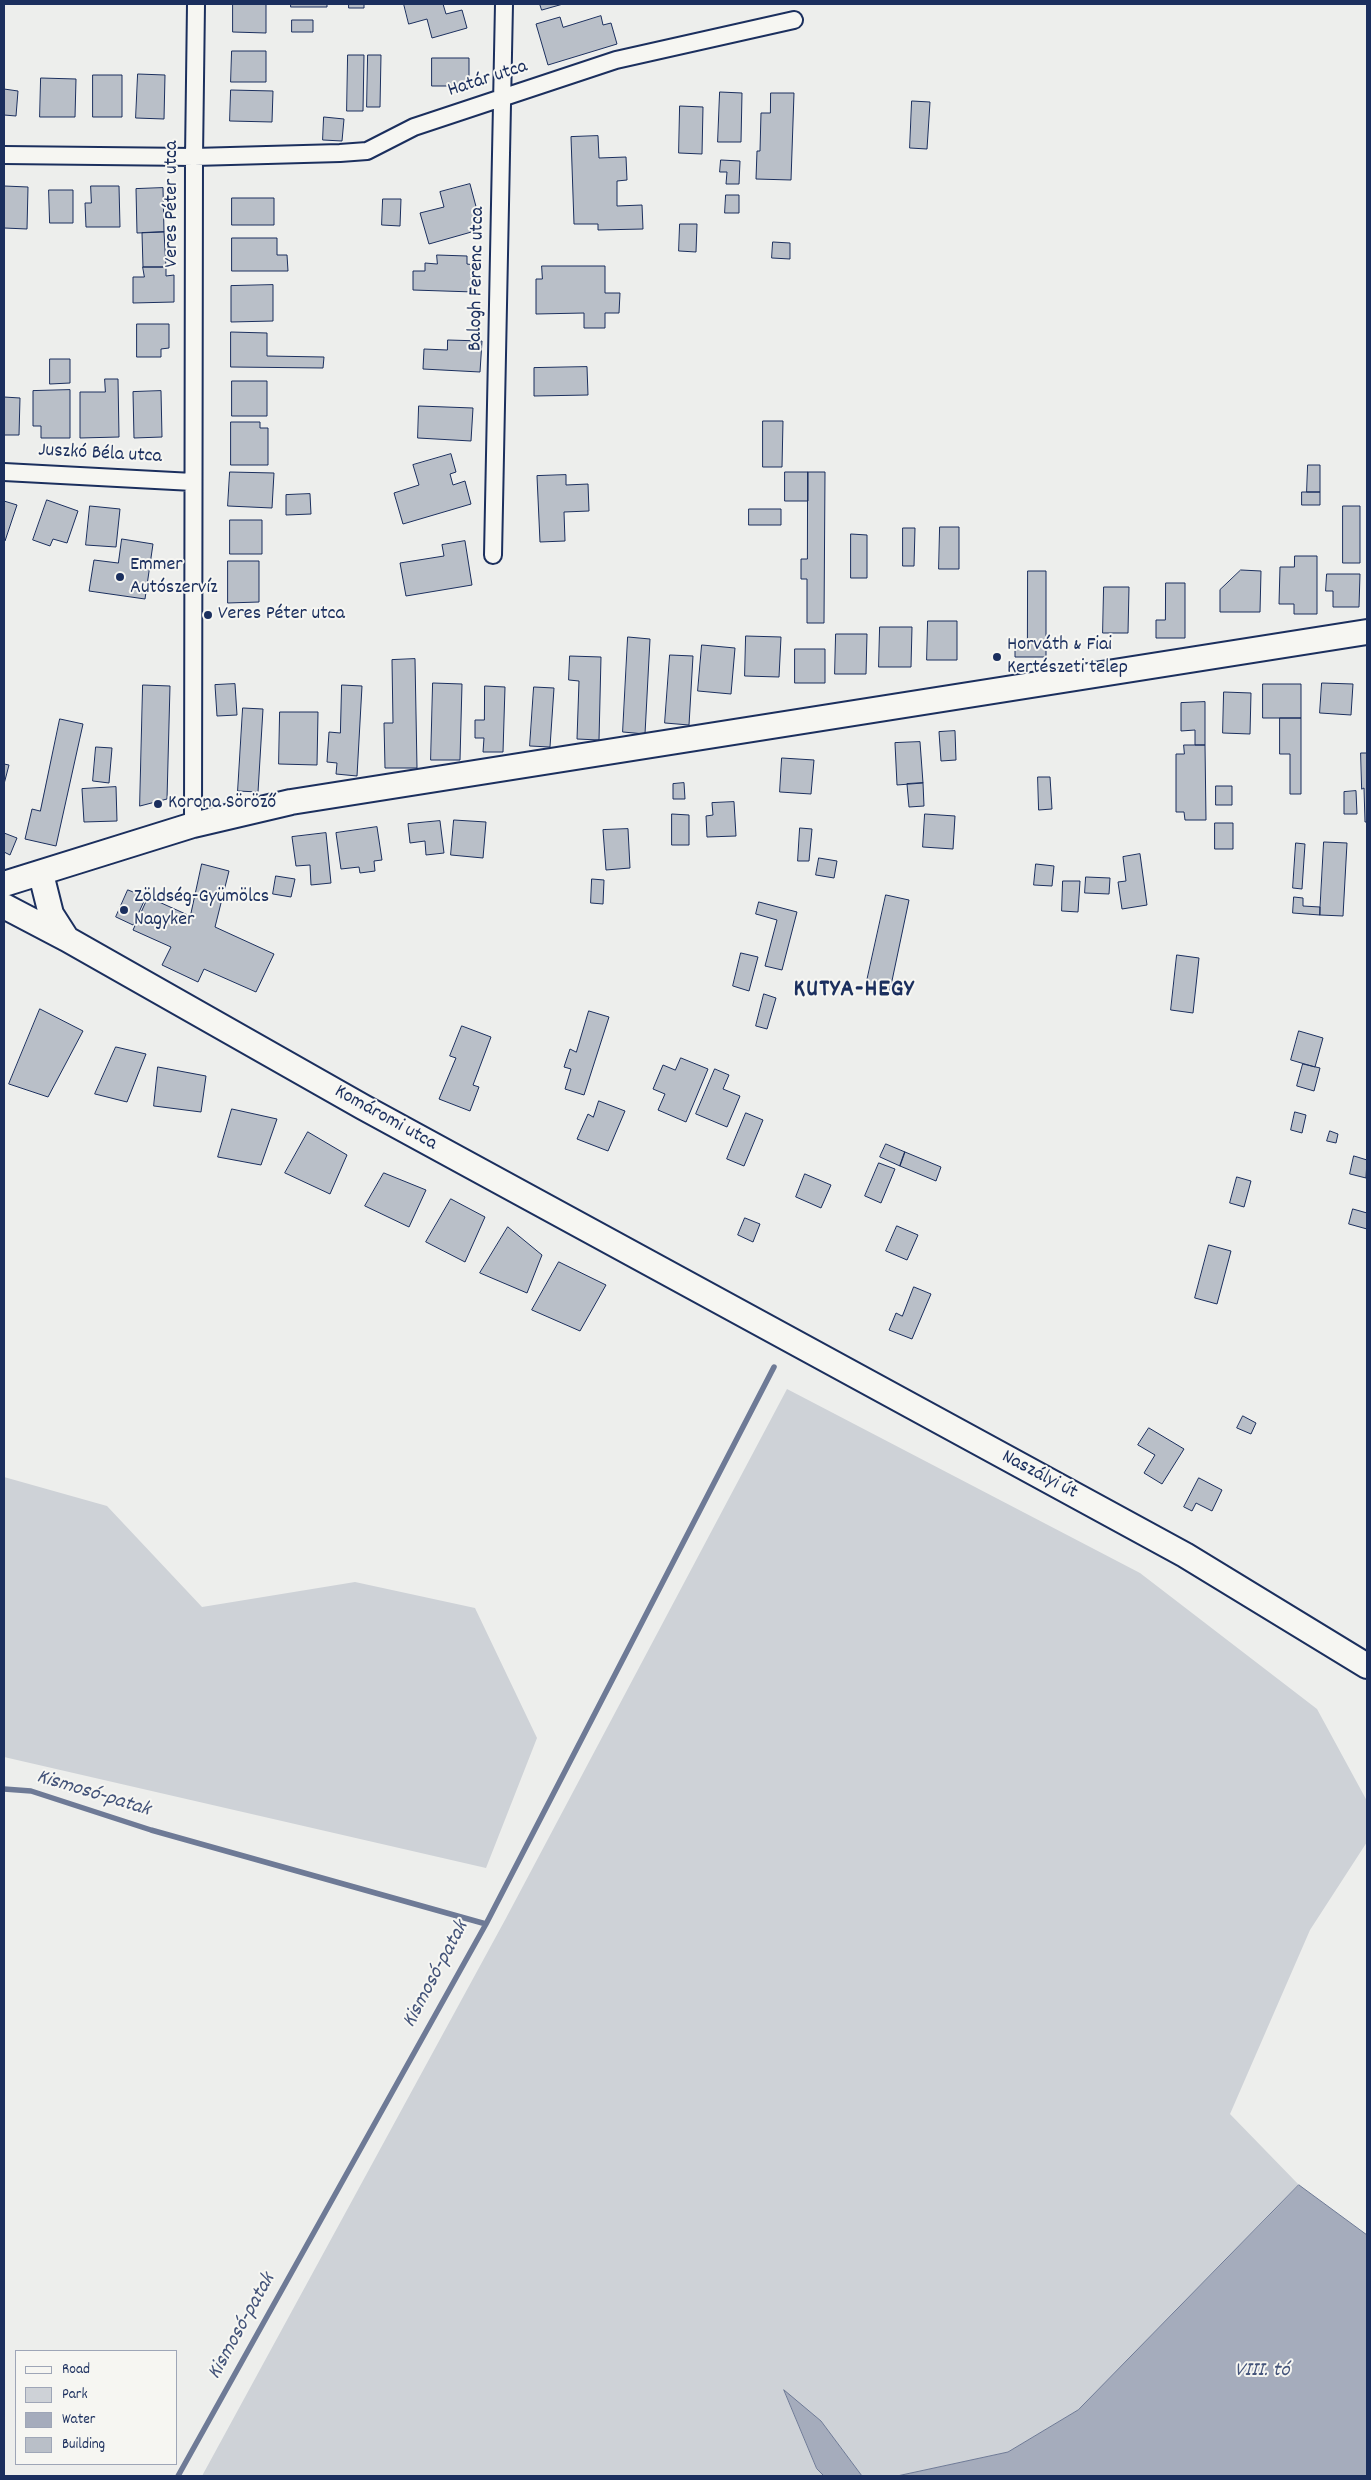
<!DOCTYPE html>
<meta charset="utf-8">
<style>
body{margin:0}
#map{position:relative;width:1371px;height:2480px;overflow:hidden;background:#edeeec;font-family:Dekko,sans-serif}
canvas{display:block}
.frame{position:absolute;inset:0;border:5px solid #1b2f5e;pointer-events:none}
.legend{position:absolute;left:15px;top:2350px;width:162px;height:115px;box-sizing:border-box;background:#f6f6f2;border:1px solid #9ea6b7;margin:0;padding:6px 9px;list-style:none;font-size:15px;color:#1b2f5e}
.legend li{display:flex;align-items:center;gap:10px;height:25px}
.legend b{width:25px;border:1px solid #9ea6b7}
</style>
<div id="map">
<canvas width="1371" height="2480"></canvas>
<div class="frame"></div>
<ul class="legend">
<li><b style="height:6px;background:#f6f6f2"></b>Road</li>
<li><b style="height:14px;background:#ced2d7"></b>Park</li>
<li><b style="height:14px;background:#a5acbc"></b>Water</li>
<li><b style="height:14px;background:#b9bfc8"></b>Building</li>
</ul>
</div>
<script>
const context = document.querySelector('canvas').getContext('2d');
context.lineJoin = 'round';
function fillPath(path, color) { context.fillStyle = color; context.fill(path, 'evenodd'); }
function trace(path, color, width, dash) { context.strokeStyle = color; context.lineWidth = width; context.lineCap = dash ? 'butt' : 'round'; context.setLineDash(dash || []); context.stroke(path); }
function drawText(font, color, halo, rows, align = 'center') {
  context.font = font + ' Dekko,sans-serif'; context.lineWidth = 4; context.setLineDash([]); context.textBaseline = 'middle'; context.strokeStyle = halo; context.fillStyle = color; for (const [text, x, y, turn = 0] of rows) {
    context.save(); context.translate(x, y); context.rotate((+turn || 0) * Math.PI / 180); context.textAlign = isNaN(turn) ? turn : align; if (halo) context.strokeText(text, 0, 0); context.fillText(text, 0, 0); context.restore();
  }
}
const green = new Path2D(`
 M 787,1389 L 1140,1573 L 1317,1709 L 1367,1801 L 1367,1842 L 1310,1930 L 1230,2114 L 1299,2185 L 1078,2410 L 1008,2452 L 897,2476 L 862,2476 L 821,2421 L 785,2392 L 817,2469 L 824,2476 L 202,2476 L 505,1920 Z
 M 4,1477 L 107,1506 L 202,1607 L 355,1582 L 475,1608 L 537,1738 L 486,1868 L 4,1757 Z`);
const water = new Path2D(`
 M 1299,2185 L 1367,2235 L 1367,2476 L 897,2476 L 1008,2452 L 1078,2410 Z
 M 784,2390 L 821,2421 L 862,2476 L 824,2476 L 817,2469 Z`);
const stream = new Path2D(`
 M 4,1789 L 31,1791 L 151,1830 L 486,1924 L 178,2476
 M 486,1924 L 774,1367`);
const building = new Path2D(`
 M 233,4 L 266,4 L 266,33 L 233,32 Z
 M 291,4 L 327,4 L 327,7 L 291,7 Z
 M 349,4 L 364,4 L 364,8 L 349,8 Z
 M 404,4 L 443,4 L 446,14 L 462,10 L 467,28 L 432,38 L 427,19 L 409,24 Z
 M 540,4 L 563,4 L 542,10 Z
 M 601,16 L 603,25 L 611,23 L 617,44 L 548,65 L 536,24 L 560,17 L 563,27 Z
 M 292,20 L 313,20 L 313,32 L 292,32 Z
 M 232,51 L 266,51 L 266,82 L 231,82 Z
 M 348,55 L 364,55 L 363,111 L 347,111 Z
 M 368,55 L 381,55 L 380,107 L 367,107 Z
 M 432,58 L 469,58 L 469,86 L 432,86 Z
 M 138,74 L 165,75 L 164,119 L 136,118 Z
 M 93,75 L 122,75 L 122,117 L 93,117 Z
 M 41,78 L 76,79 L 75,117 L 40,117 Z
 M 4,89 L 18,91 L 16,116 L 4,115 Z
 M 231,90 L 273,91 L 272,122 L 230,121 Z
 M 720,92 L 742,93 L 741,142 L 718,142 Z
 M 771,93 L 794,93 L 791,180 L 756,179 L 757,151 L 760,151 L 761,113 L 770,113 Z
 M 912,101 L 930,102 L 927,149 L 910,148 Z
 M 680,106 L 703,107 L 702,154 L 679,153 Z
 M 324,117 L 344,119 L 342,141 L 323,140 Z
 M 598,136 L 599,158 L 626,157 L 627,180 L 617,181 L 617,206 L 642,205 L 643,229 L 598,230 L 598,224 L 574,224 L 571,137 Z
 M 721,160 L 740,161 L 739,184 L 726,184 L 727,172 L 720,172 Z
 M 470,184 L 482,229 L 429,244 L 420,213 L 444,207 L 440,192 Z
 M 4,186 L 28,187 L 27,229 L 4,228 Z
 M 91,186 L 119,186 L 120,227 L 86,227 L 85,203 L 91,203 Z
 M 163,188 L 164,232 L 137,233 L 136,189 Z
 M 49,190 L 73,190 L 73,223 L 50,223 Z
 M 726,195 L 739,195 L 739,213 L 725,213 Z
 M 232,198 L 274,198 L 274,225 L 232,225 Z
 M 383,199 L 401,199 L 400,226 L 382,225 Z
 M 680,224 L 697,224 L 696,252 L 679,251 Z
 M 164,232 L 166,267 L 143,267 L 142,233 Z
 M 232,238 L 277,238 L 277,255 L 287,255 L 288,271 L 232,271 Z
 M 773,242 L 790,243 L 790,259 L 772,258 Z
 M 437,255 L 467,256 L 467,264 L 475,265 L 474,292 L 413,290 L 413,271 L 425,271 L 425,263 L 437,264 Z
 M 542,266 L 605,266 L 605,293 L 620,293 L 619,313 L 605,313 L 605,328 L 584,328 L 584,313 L 536,314 L 536,279 L 542,279 Z
 M 143,267 L 166,267 L 166,276 L 174,275 L 174,302 L 133,303 L 133,277 L 144,277 Z
 M 273,285 L 273,321 L 231,322 L 231,286 Z
 M 137,324 L 169,324 L 169,348 L 161,349 L 161,357 L 137,357 Z
 M 231,332 L 267,333 L 267,356 L 324,357 L 323,368 L 231,367 Z
 M 448,340 L 482,341 L 480,372 L 423,369 L 424,349 L 447,350 Z
 M 50,359 L 70,359 L 70,383 L 50,384 Z
 M 587,367 L 588,395 L 534,396 L 534,368 Z
 M 105,379 L 118,379 L 119,437 L 80,438 L 80,392 L 105,392 Z
 M 232,381 L 267,381 L 267,416 L 232,416 Z
 M 70,390 L 70,438 L 41,438 L 41,426 L 33,426 L 33,391 Z
 M 161,391 L 162,437 L 134,438 L 133,392 Z
 M 4,397 L 20,398 L 19,435 L 4,435 Z
 M 419,406 L 473,408 L 471,441 L 418,438 Z
 M 763,421 L 783,421 L 782,467 L 763,467 Z
 M 231,422 L 260,422 L 260,428 L 268,428 L 268,465 L 231,465 Z
 M 451,454 L 456,472 L 450,474 L 453,485 L 465,481 L 471,504 L 403,524 L 394,493 L 419,485 L 413,465 Z
 M 1308,465 L 1320,465 L 1320,492 L 1307,492 Z
 M 230,472 L 274,473 L 272,508 L 228,506 Z
 M 785,472 L 808,472 L 808,501 L 785,501 Z
 M 808,472 L 825,472 L 824,623 L 807,623 L 807,579 L 801,579 L 801,559 L 807,559 Z
 M 566,475 L 566,485 L 588,484 L 589,511 L 564,512 L 565,541 L 540,542 L 537,476 Z
 M 1302,492 L 1320,492 L 1320,505 L 1302,505 Z
 M 310,494 L 311,514 L 286,515 L 286,495 Z
 M 47,500 L 78,511 L 67,543 L 53,539 L 50,546 L 33,540 Z
 M 4,501 L 17,505 L 5,541 L 4,540 Z
 M 90,506 L 120,509 L 116,547 L 86,545 Z
 M 1343,506 L 1360,506 L 1360,563 L 1343,563 Z
 M 749,509 L 781,509 L 781,525 L 749,525 Z
 M 230,520 L 262,520 L 262,554 L 230,554 Z
 M 940,527 L 959,527 L 959,569 L 939,569 Z
 M 903,528 L 915,528 L 914,566 L 903,566 Z
 M 851,534 L 867,535 L 867,578 L 851,578 Z
 M 122,539 L 153,544 L 145,599 L 89,591 L 94,560 L 118,563 Z
 M 465,541 L 472,585 L 406,596 L 400,563 L 444,556 L 442,545 Z
 M 1295,556 L 1317,556 L 1317,614 L 1294,614 L 1294,604 L 1279,604 L 1280,567 L 1294,567 Z
 M 228,561 L 259,561 L 259,602 L 228,603 Z
 M 1241,570 L 1261,571 L 1260,612 L 1220,612 L 1220,590 Z
 M 1028,571 L 1046,571 L 1046,657 L 1015,657 L 1015,642 L 1027,642 Z
 M 1327,574 L 1360,574 L 1359,607 L 1333,607 L 1333,591 L 1326,591 Z
 M 1166,583 L 1185,583 L 1185,638 L 1156,638 L 1156,620 L 1165,620 Z
 M 1104,587 L 1129,587 L 1128,633 L 1103,633 Z
 M 928,621 L 957,621 L 957,660 L 927,660 Z
 M 880,627 L 912,627 L 911,667 L 879,667 Z
 M 836,634 L 867,634 L 866,674 L 835,674 Z
 M 746,636 L 781,637 L 779,677 L 745,676 Z
 M 628,637 L 650,639 L 645,734 L 623,732 Z
 M 702,645 L 735,648 L 731,694 L 698,691 Z
 M 795,649 L 825,649 L 825,683 L 795,683 Z
 M 670,655 L 693,656 L 689,725 L 665,723 Z
 M 570,656 L 601,657 L 599,740 L 577,739 L 579,681 L 569,680 Z
 M 415,659 L 417,768 L 385,768 L 384,723 L 393,723 L 392,660 Z
 M 433,683 L 462,684 L 460,760 L 431,760 Z
 M 1322,683 L 1353,684 L 1351,715 L 1320,713 Z
 M 235,684 L 237,715 L 217,716 L 215,685 Z
 M 1263,684 L 1301,684 L 1301,718 L 1263,718 Z
 M 143,685 L 170,686 L 167,799 L 140,806 Z
 M 342,685 L 362,686 L 357,776 L 336,774 L 337,763 L 327,762 L 329,732 L 340,733 Z
 M 485,686 L 505,687 L 503,752 L 483,752 L 484,738 L 475,738 L 475,720 L 484,720 Z
 M 534,687 L 554,688 L 550,747 L 530,746 Z
 M 1224,692 L 1251,693 L 1250,734 L 1223,733 Z
 M 1205,702 L 1205,745 L 1195,745 L 1195,730 L 1181,731 L 1181,703 Z
 M 243,708 L 263,709 L 258,792 L 238,791 Z
 M 280,712 L 318,712 L 317,765 L 279,764 Z
 M 1280,718 L 1301,718 L 1301,794 L 1290,794 L 1290,754 L 1280,754 Z
 M 60,719 L 83,724 L 56,846 L 25,839 L 32,809 L 40,811 Z
 M 955,731 L 956,760 L 941,761 L 939,732 Z
 M 920,742 L 923,783 L 897,785 L 895,743 Z
 M 1184,745 L 1205,745 L 1206,820 L 1185,820 L 1184,812 L 1176,812 L 1176,754 L 1184,754 Z
 M 96,747 L 112,748 L 109,783 L 93,781 Z
 M 1361,753 L 1367,753 L 1367,822 L 1365,822 L 1364,788 L 1362,789 Z
 M 782,758 L 814,760 L 811,794 L 780,792 Z
 M 4,764 L 9,765 L 4,784 Z
 M 1038,777 L 1050,777 L 1052,809 L 1039,810 Z
 M 684,783 L 685,799 L 673,799 L 673,784 Z
 M 923,783 L 924,806 L 909,807 L 907,784 Z
 M 1216,786 L 1232,786 L 1232,805 L 1216,805 Z
 M 116,787 L 117,821 L 84,822 L 82,789 Z
 M 1356,791 L 1357,814 L 1344,814 L 1344,792 Z
 M 734,802 L 736,836 L 707,837 L 706,816 L 713,815 L 712,803 Z
 M 672,814 L 689,815 L 689,845 L 672,845 Z
 M 925,814 L 955,816 L 953,849 L 923,847 Z
 M 454,820 L 486,822 L 483,858 L 451,855 Z
 M 440,821 L 444,853 L 426,855 L 425,841 L 410,843 L 408,824 Z
 M 1215,823 L 1233,823 L 1233,849 L 1215,849 Z
 M 377,827 L 382,860 L 374,861 L 375,871 L 360,873 L 359,867 L 341,869 L 336,833 Z
 M 800,828 L 812,829 L 809,861 L 798,861 Z
 M 628,829 L 630,868 L 606,870 L 603,830 Z
 M 4,833 L 17,838 L 10,855 L 4,852 Z
 M 326,833 L 331,883 L 311,885 L 310,865 L 296,866 L 292,837 Z
 M 1324,842 L 1347,843 L 1343,916 L 1320,915 Z
 M 1296,843 L 1305,844 L 1302,889 L 1293,888 Z
 M 1140,854 L 1147,905 L 1122,909 L 1118,882 L 1126,881 L 1123,857 Z
 M 819,858 L 837,861 L 834,878 L 816,875 Z
 M 202,864 L 229,871 L 215,927 L 274,954 L 256,992 L 204,969 L 198,982 L 162,965 L 171,947 L 133,930 L 148,897 L 190,916 Z
 M 1036,864 L 1054,866 L 1052,886 L 1034,885 Z
 M 276,876 L 295,879 L 291,897 L 273,894 Z
 M 1086,877 L 1110,878 L 1109,894 L 1085,893 Z
 M 592,879 L 604,880 L 603,904 L 591,903 Z
 M 1063,881 L 1080,881 L 1078,912 L 1062,911 Z
 M 128,890 L 146,897 L 133,925 L 116,917 Z
 M 886,895 L 909,900 L 889,995 L 865,990 Z
 M 1294,897 L 1303,898 L 1303,906 L 1320,907 L 1320,915 L 1293,913 Z
 M 759,902 L 797,912 L 782,970 L 765,966 L 777,920 L 756,914 Z
 M 741,953 L 758,957 L 749,991 L 733,986 Z
 M 1177,955 L 1199,958 L 1193,1013 L 1171,1010 Z
 M 764,994 L 776,998 L 767,1029 L 756,1026 Z
 M 40,1009 L 83,1031 L 48,1097 L 9,1084 Z
 M 589,1011 L 609,1017 L 584,1095 L 565,1089 L 571,1069 L 564,1067 L 570,1049 L 576,1052 Z
 M 462,1026 L 491,1037 L 473,1085 L 479,1087 L 470,1111 L 439,1099 L 456,1058 L 450,1056 Z
 M 1299,1031 L 1323,1038 L 1315,1067 L 1291,1060 Z
 M 116,1047 L 146,1054 L 127,1102 L 95,1094 Z
 M 681,1058 L 708,1069 L 686,1122 L 658,1110 L 665,1094 L 653,1089 L 663,1065 L 675,1070 Z
 M 1303,1064 L 1320,1068 L 1314,1091 L 1297,1086 Z
 M 158,1067 L 206,1076 L 201,1112 L 154,1106 Z
 M 715,1069 L 729,1075 L 723,1089 L 740,1096 L 727,1127 L 696,1114 Z
 M 599,1101 L 625,1111 L 608,1151 L 577,1139 L 588,1114 L 593,1117 Z
 M 232,1109 L 277,1119 L 261,1165 L 218,1157 Z
 M 1295,1112 L 1306,1115 L 1302,1133 L 1291,1130 Z
 M 746,1113 L 763,1120 L 744,1166 L 727,1159 Z
 M 1330,1131 L 1338,1134 L 1336,1143 L 1327,1141 Z
 M 308,1132 L 347,1155 L 330,1194 L 285,1173 Z
 M 886,1144 L 905,1152 L 900,1166 L 880,1157 Z
 M 905,1152 L 941,1167 L 936,1181 L 900,1166 Z
 M 1354,1156 L 1367,1160 L 1366,1178 L 1350,1174 Z
 M 879,1163 L 895,1169 L 881,1203 L 865,1196 Z
 M 384,1173 L 426,1190 L 409,1227 L 365,1206 Z
 M 805,1174 L 831,1185 L 821,1208 L 796,1197 Z
 M 1237,1177 L 1251,1181 L 1244,1207 L 1230,1203 Z
 M 451,1199 L 485,1217 L 465,1262 L 426,1242 Z
 M 1353,1209 L 1367,1213 L 1367,1229 L 1349,1224 Z
 M 745,1218 L 760,1224 L 753,1242 L 738,1235 Z
 M 897,1226 L 918,1235 L 907,1260 L 886,1251 Z
 M 508,1227 L 542,1255 L 527,1293 L 480,1273 Z
 M 1209,1245 L 1231,1251 L 1217,1304 L 1195,1298 Z
 M 559,1262 L 606,1285 L 580,1331 L 532,1310 Z
 M 914,1287 L 931,1294 L 912,1339 L 889,1330 L 896,1313 L 902,1316 Z
 M 1243,1416 L 1256,1423 L 1251,1434 L 1237,1428 Z
 M 1149,1428 L 1184,1449 L 1162,1484 L 1144,1473 L 1155,1455 L 1138,1445 Z
 M 1199,1478 L 1222,1490 L 1212,1511 L 1196,1503 L 1192,1511 L 1184,1507 Z`);
const street = new Path2D(`
 M 4,155 L 194,157 L 340,153 L 367,151 L 414,127 L 616,60 L 794,20
 M 4,472 L 193,482
 M 493,555 L 504,4
 M 193,825 L 194,157 L 196,4`);
const secondary = new Path2D(`
 M 41,874 L 51,914 L 67,939
 M 4,884 L 193,825 L 291,802 L 1367,632
 M 4,906 L 67,939 L 363,1107 L 1185,1555 L 1367,1666`);
const markers = [
 [120,577,5,"#1b2f5e"],
 [208,615,5,"#1b2f5e"],
 [997,657,5,"#1b2f5e"],
 [158,804,5,"#1b2f5e"],
 [124,910,5,"#1b2f5e"]
];
const streetNames = [
 ["Határ utca",488,80,-18],
 ["Veres Péter utca",173,204,-90],
 ["Balogh Ferenc utca",478,279,-89],
 ["Juszkó Béla utca",100,455,3],
 ["Komáromi utca",385,1119,29],
 ["Naszályi út",1039,1476,28]
];
const poiNames = [
 ["Emmer",130,566],
 ["Autószervíz",130,589],
 ["Veres Péter utca",218,615],
 ["Horváth & Fiai",1007,646],
 ["Kertészeti telep",1007,669],
 ["Korona Söröző",168,804],
 ["Zöldség-Gyümölcs",134,898],
 ["Nagyker",134,921]
];
const waterNames = [
 ["Kismosó-patak",93,1795,17],
 ["Kismosó-patak",437,1975,-62],
 ["Kismosó-patak",243,2327,-61],
 ["VIII. tó",1262,2372]
];
const districtNames = [
 ["KUTYA-HEGY",854,992]
];
fillPath(green, '#ced2d7');
fillPath(water, '#a5acbc');
trace(water, '#6e7a96', 1);
trace(stream, '#6e7a96', 5.5);
fillPath(building, '#b9bfc8');
trace(building, '#1b2f5e', 1);
trace(street, '#1b2f5e', 20);
trace(secondary, '#1b2f5e', 28);
trace(street, '#f6f6f2', 16);
trace(secondary, '#f6f6f2', 24);
for (const [x, y, r, color] of markers) { const dot = new Path2D(); dot.arc(x, y, r, 0, 2 * Math.PI); context.fillStyle = color; context.fill(dot); trace(dot, '#f6f6f2', 2); }
drawText('20px', '#1b2f5e', '#f6f6f2', streetNames);
drawText('20px', '#1b2f5e', '#f6f6f2', poiNames, 'left');
drawText('italic 21px', '#44547a', '#f6f6f2', waterNames);
context.letterSpacing = '1px';
drawText('bold 25px', '#1b2f5e', '#f6f6f2', districtNames);
context.letterSpacing = '0px';
</script>
